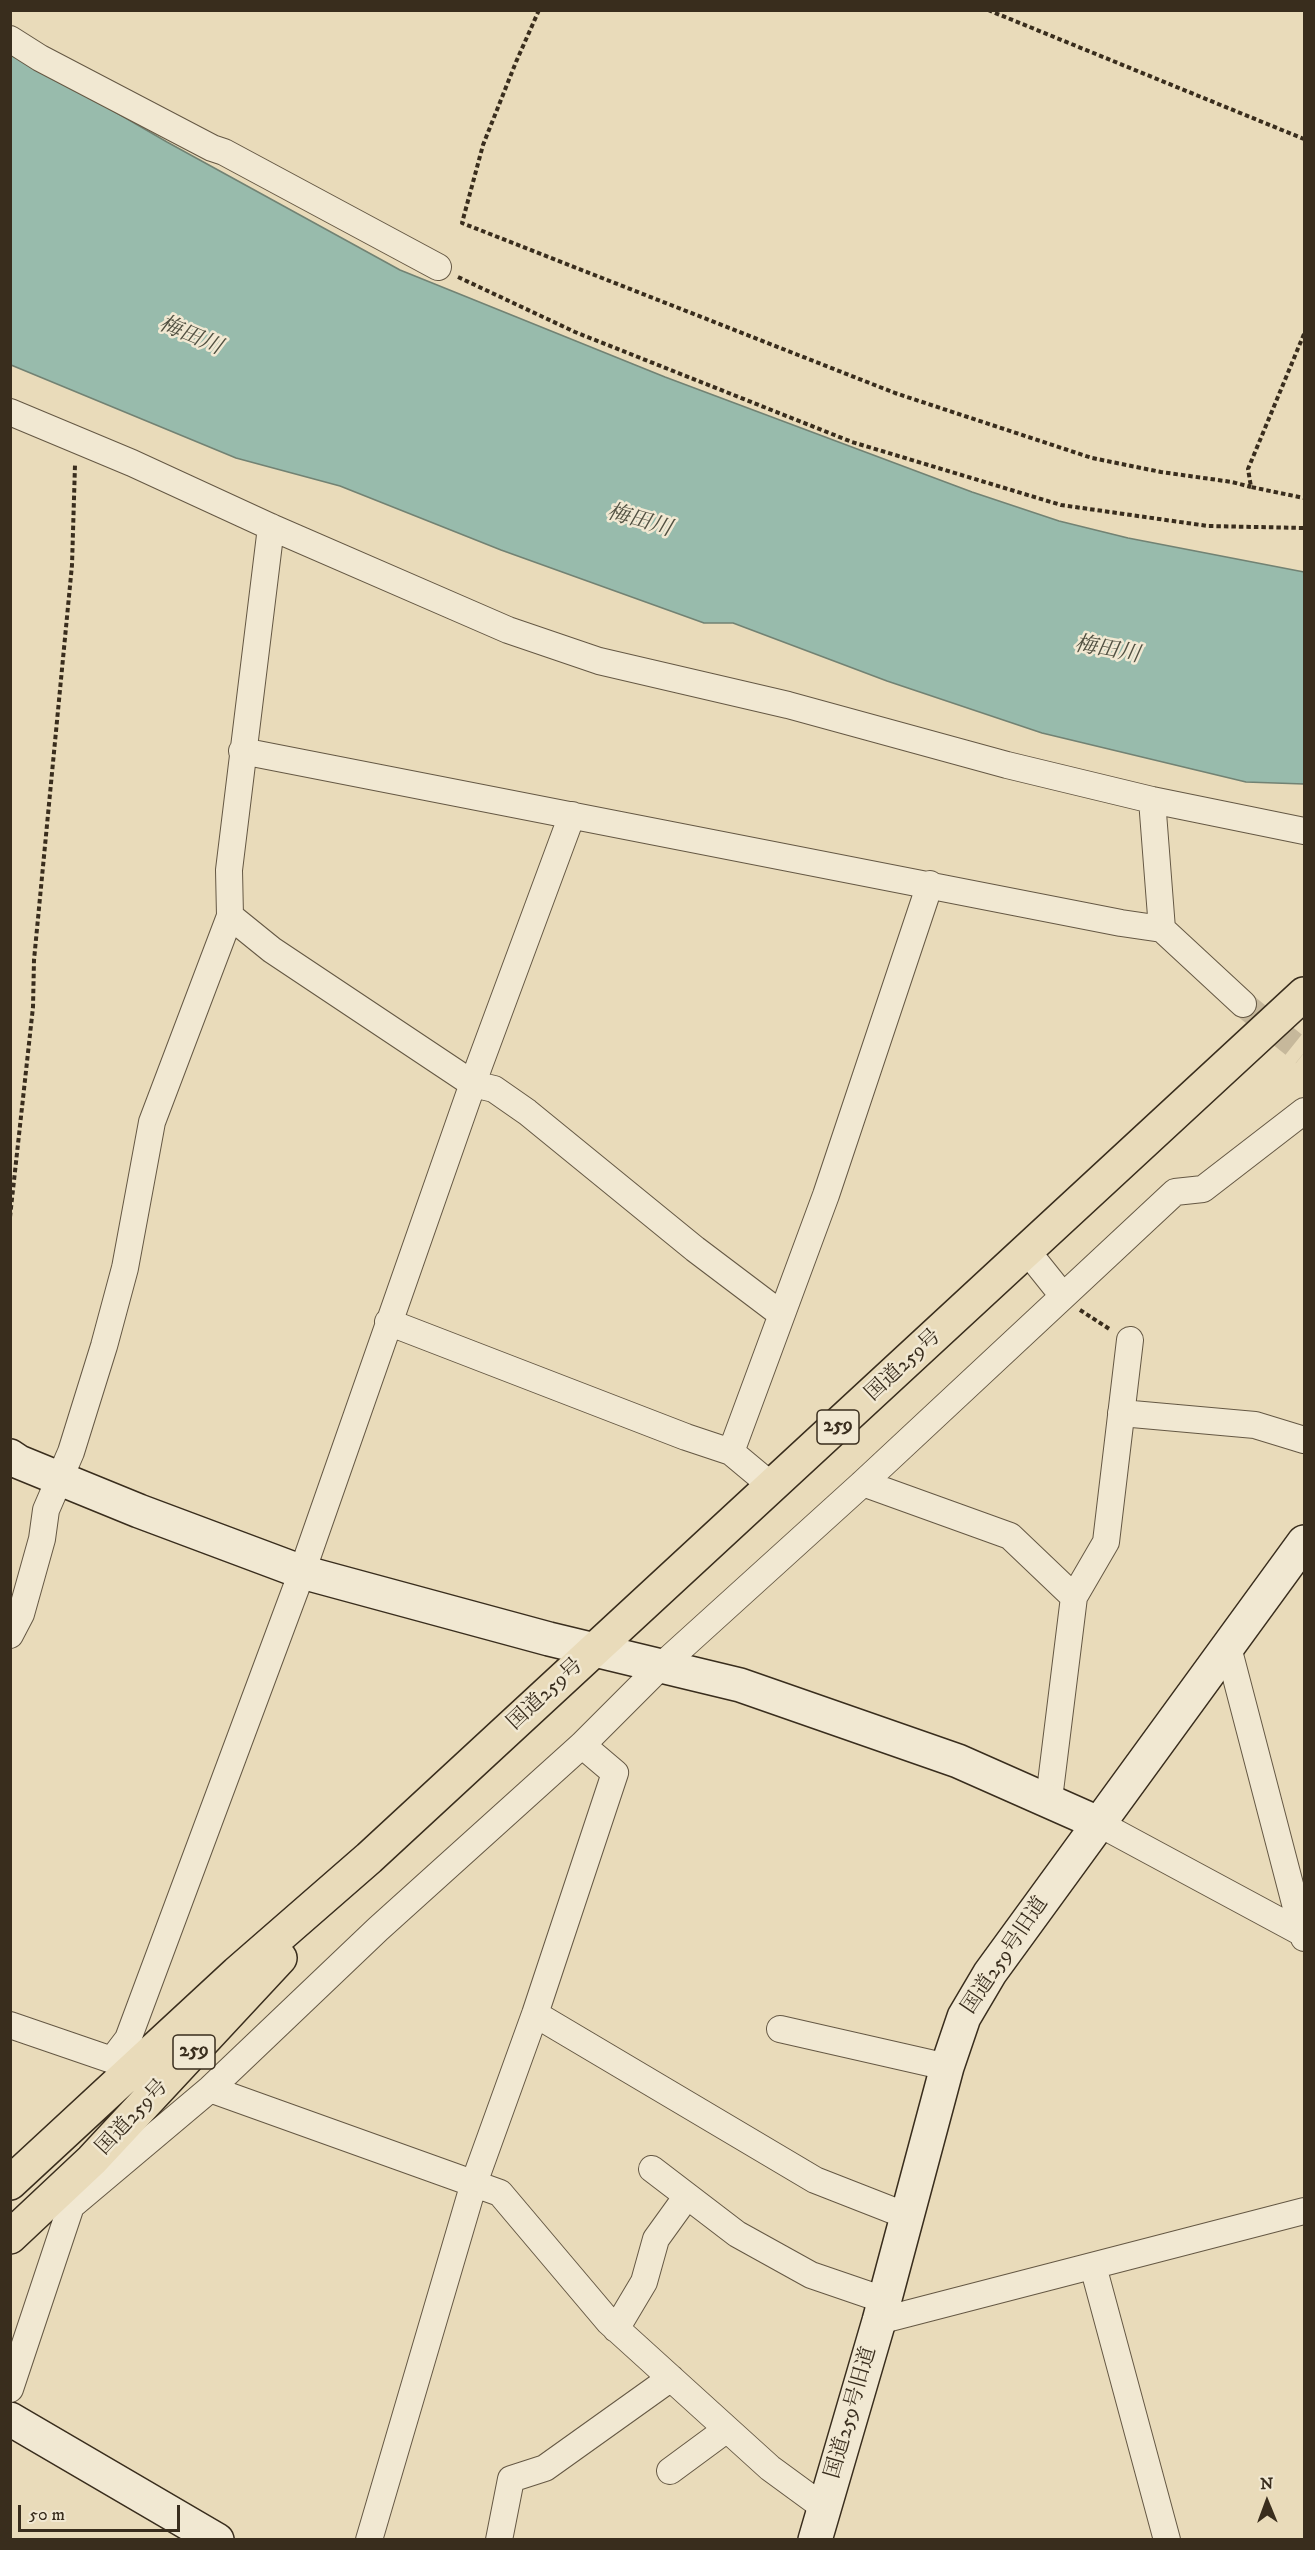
<!DOCTYPE html>
<meta charset="utf-8">
<style>
body{margin:0}
#map{position:relative;width:1315px;height:2550px;overflow:hidden;background:#e9dbba;font-family:"IM FELL DW Pica",serif}
canvas{display:block}
.frame{position:absolute;inset:0;border:12px solid #392d1d;pointer-events:none}
.north{position:absolute;left:1237px;top:2472px;width:60px;height:60px;-webkit-text-stroke:4px #f1e8d2;paint-order:stroke;rotate:359deg;font-size:16px;font-weight:700;line-height:24px;text-align:center;color:#392d1d}
.north::after{content:'';display:block;margin:auto;width:21px;height:27px;background:#392d1d;clip-path:polygon(50% 0,100% 100%,50% 72%,0 100%)}
.scale{position:absolute;left:18px;top:2505px;width:162px;height:27px;box-sizing:border-box;border:3px solid #392d1d;border-top:0;padding-left:8px;font-size:18px;line-height:21px;white-space:nowrap;color:#392d1d;-webkit-text-stroke:4px #f1e8d2;paint-order:stroke}
</style>
<div id="map">
<canvas width="1315" height="2550"></canvas>
<div class="frame"></div>
<div class="north">N</div>
<div class="scale">50 m</div>
</div>
<script>
const context = document.querySelector('canvas').getContext('2d');
context.lineJoin = 'round';
function fillPath(path, color) { context.fillStyle = color; context.fill(path, 'evenodd'); }
function trace(path, color, width, dash) { context.strokeStyle = color; context.lineWidth = width; context.lineCap = dash ? 'butt' : 'round'; context.setLineDash(dash || []); context.stroke(path); }
function drawText(font, color, halo, rows, align = 'center') {
  context.font = font + ' "IM FELL DW Pica","Noto Serif JP",serif'; context.lineWidth = 5; context.setLineDash([]); context.textBaseline = 'middle'; context.strokeStyle = halo; context.fillStyle = color; for (const [text, x, y, turn = 0] of rows) {
    context.save(); context.translate(x, y); context.rotate((+turn || 0) * Math.PI / 180); context.textAlign = isNaN(turn) ? turn : align; if (halo) context.strokeText(text, 0, 0); context.fillText(text, 0, 0); context.restore();
  }
}
const water = new Path2D(`
 M 10,51 L 167,142 L 400,270 L 665,377 L 972,492 L 1059,521 L 1128,538 L 1304,572 L 1304,784 L 1246,782 L 1042,733 L 887,681 L 733,623 L 704,623 L 501,550 L 340,486 L 236,458 L 11,365 Z`);
const streetTunnel = new Path2D(`
 M 1243,1004 L 1304,1053`);
const path = new Path2D(`
 M 539,10 L 516,62 L 483,145 L 462,223 L 895,393 L 1092,458 L 1161,472 L 1232,482 L 1251,487
 M 988,10 L 1304,139
 M 458,277 L 575,332 L 852,442 L 1061,505 L 1208,526 L 1304,528
 M 1304,334 L 1248,469 L 1251,487 L 1304,498
 M 10,1217 L 33,1007 L 34,960 L 72,565 L 75,465
 M 1080,1310 L 1111,1330`);
const street = new Path2D(`
 M 10,39 L 40,58 L 212,148 L 224,152 L 438,267
 M 10,412 L 132,463 L 271,527 L 508,630 L 599,661 L 788,705 L 1007,765 L 1152,800 L 1304,831
 M 242,751 L 1121,923 L 1162,929 L 1243,1004
 M 1152,800 L 1162,929
 M 230,916 L 272,950 L 473,1084 L 494,1089 L 527,1112 L 695,1249 L 781,1314
 M 1027,1251 L 1063,1296
 M 388,1322 L 686,1437 L 731,1452 L 773,1487
 M 1121,1413 L 1255,1425 L 1304,1440
 M 731,1452 L 826,1195 L 930,884
 M 863,1483 L 1010,1536 L 1074,1597 L 1049,1799
 M 1074,1597 L 1106,1542 L 1130,1340
 M 10,1635 L 21,1614 L 42,1539 L 46,1510 L 71,1452 L 104,1346 L 125,1268 L 152,1122 L 230,916 L 229,870 L 271,527
 M 1228,1647 L 1304,1938
 M 1098,1823 L 1304,1934
 M 535,2014 L 815,2180 L 907,2216
 M 10,2025 L 112,2060 L 128,2039 L 302,1572 L 479,1066 L 572,815
 M 780,2029 L 947,2067
 M 210,2089 L 500,2193 L 609,2322 L 770,2468 L 826,2509
 M 652,2169 L 737,2234 L 811,2275 L 884,2300
 M 1093,2266 L 1167,2540
 M 879,2321 L 1304,2211
 M 616,2329 L 644,2282 L 656,2239 L 687,2196
 M 10,2389 L 71,2206 L 210,2089 L 378,1929 L 582,1745 L 660,1667 L 863,1483 L 1175,1192 L 1203,1189 L 1304,1111
 M 670,2471 L 727,2429
 M 369,2540 L 474,2183 L 535,2014 L 615,1773 L 582,1745
 M 499,2540 L 511,2479 L 545,2468 L 671,2378`);
const secondary = new Path2D(`
 M 10,1456 L 19,1462 L 139,1511 L 302,1572 L 549,1639 L 740,1685 L 958,1761 L 1098,1823
 M 10,2419 L 217,2540
 M 815,2540 L 879,2321 L 947,2067 L 964,2017 L 990,1973 L 1304,1542`);
const highway = new Path2D(`
 M 10,2183 L 237,1973 L 369,1858 L 1304,994
 M 10,2237 L 92,2160 L 280,1958`);
const shields = [
 [838,1427,42],
 [194,2052,42]
];
const shieldNames = [
 ["259",838,1427],
 ["259",194,2052]
];
const streetNames = [
 ["国道259号",904,1366,-43],
 ["国道259号",546,1695,-43],
 ["国道259号旧道",1006,1956,-56],
 ["国道259号",133,2118,-47],
 ["国道259号旧道",852,2413,-74]
];
const waterNames = [
 ["梅田川",190,337,23],
 ["梅田川",639,522,16],
 ["梅田川",1107,651,10]
];
fillPath(water, '#98bbac');
trace(water, '#728273', 1.5);
trace(streetTunnel, '#c6b89b', 26, [26, 13]);
trace(street, '#655844', 28);
trace(secondary, '#392d1d', 36);
trace(highway, '#392d1d', 36);
trace(path, '#392d1d', 4, [4.5, 3]);
trace(street, '#f1e8d2', 26);
trace(secondary, '#f1e8d2', 33);
trace(highway, '#e9dbba', 33);
for (const [x, y, w] of shields) { const box = new Path2D(); box.roundRect(x - w / 2, y - 17, w, 34, 4.5); context.fillStyle = '#f1e8d2'; context.fill(box); trace(box, '#392d1d', 1.5); }
drawText('bold 20px', '#392d1d', null, shieldNames);
drawText('21px', '#392d1d', '#f1e8d2', streetNames);
drawText('italic 22px', '#515041', '#f1e8d2', waterNames);
</script>
